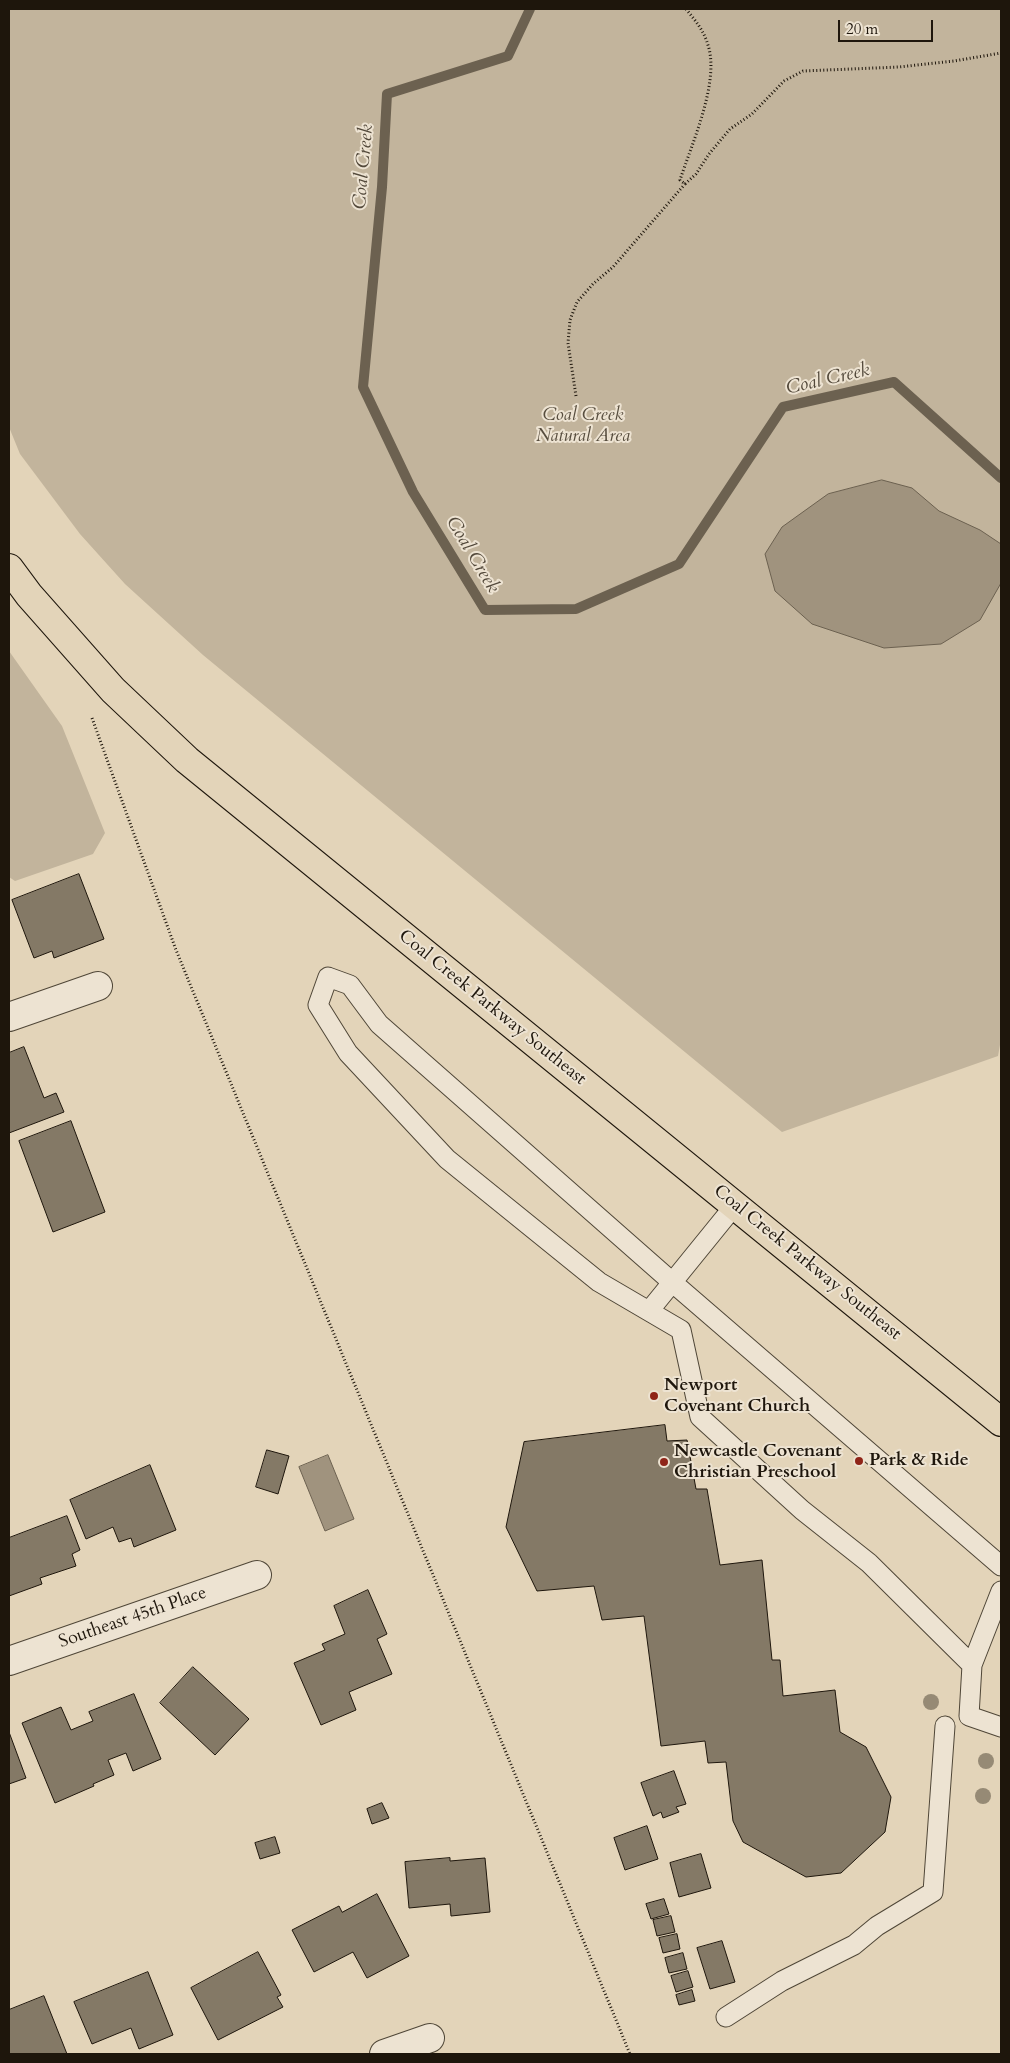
<!DOCTYPE html>
<style>
body{margin:0}
#map{position:relative;width:1010px;height:2063px;overflow:hidden;background:#e3d4b9;font-family:Cardo,serif}
canvas{display:block}
.frame{position:absolute;inset:0;border:10px solid #1e160c;pointer-events:none}
.scale{position:absolute;left:838px;top:20px;width:95px;height:22px;box-sizing:border-box;border:2px solid #1e160c;border-top:0;padding-left:6px;font-size:15px;line-height:18px;white-space:nowrap;color:#1e160c;-webkit-text-stroke:4px #ede3d2;paint-order:stroke}
</style>
<div id="map">
<canvas width="1010" height="2063"></canvas>
<div class="frame"></div>
<div class="scale">20 m</div>
</div>
<script>
const context = document.querySelector('canvas').getContext('2d');
context.lineJoin = 'round';
function fillPath(path, color) { context.fillStyle = color; context.fill(path, 'evenodd'); }
function trace(path, color, width, dash) { context.strokeStyle = color; context.lineWidth = width; context.lineCap = dash ? 'butt' : 'round'; context.setLineDash(dash || []); context.stroke(path); }
function drawText(font, color, halo, rows, align = 'center') {
  context.font = font + ' Cardo,serif'; context.lineWidth = 4; context.setLineDash([]); context.textBaseline = 'middle'; context.strokeStyle = halo; context.fillStyle = color; for (const [text, x, y, turn = 0] of rows) {
    context.save(); context.translate(x, y); context.rotate((+turn || 0) * Math.PI / 180); context.textAlign = isNaN(turn) ? turn : align; if (halo) context.strokeText(text, 0, 0); context.fillText(text, 0, 0); context.restore();
  }
}
const green = new Path2D(`
 M 9,9 L 1001,9 L 1001,1039 L 998,1056 L 782,1132 L 203,655 L 125,584 L 80,534 L 20,454 L 9,427 Z
 M 9,651 L 62,726 L 105,833 L 93,854 L 15,881 L 9,877 Z`);
const water = new Path2D(`
 M 882,480 L 912,488 L 939,511 L 980,530 L 1001,544 L 1001,583 L 980,620 L 941,644 L 884,648 L 812,624 L 775,591 L 765,554 L 782,527 L 828,494 Z
 M 328,1455 L 354,1519 L 325,1531 L 299,1467 Z`);
const stream = new Path2D(`
 M 530,9 L 508,56 L 387,94 L 382,187 L 363,387 L 413,492 L 485,610 L 576,609 L 679,564 L 783,407 L 894,382 L 1001,478`);
const building = new Path2D(`
 M 79,874 L 104,939 L 54,958 L 52,951 L 34,958 L 12,900 Z
 M 24,1047 L 44,1098 L 56,1093 L 64,1112 L 9,1133 L 9,1053 Z
 M 71,1121 L 105,1212 L 53,1232 L 19,1141 Z
 M 665,1425 L 667,1441 L 687,1440 L 696,1489 L 707,1489 L 720,1565 L 762,1560 L 772,1660 L 780,1660 L 783,1696 L 835,1690 L 840,1732 L 866,1747 L 891,1797 L 885,1832 L 841,1873 L 806,1877 L 743,1842 L 733,1821 L 726,1762 L 708,1763 L 705,1741 L 661,1746 L 644,1616 L 602,1620 L 594,1586 L 537,1591 L 506,1527 L 524,1442 Z
 M 267,1450 L 289,1456 L 278,1494 L 256,1487 Z
 M 150,1465 L 176,1530 L 134,1547 L 131,1538 L 119,1542 L 113,1527 L 86,1539 L 70,1500 Z
 M 67,1516 L 80,1550 L 72,1554 L 76,1566 L 40,1578 L 42,1584 L 9,1596 L 9,1538 Z
 M 368,1590 L 387,1634 L 377,1639 L 392,1674 L 349,1692 L 356,1710 L 321,1725 L 294,1663 L 325,1650 L 322,1644 L 345,1634 L 334,1606 Z
 M 193,1667 L 249,1719 L 215,1755 L 160,1703 Z
 M 134,1694 L 161,1759 L 133,1771 L 126,1753 L 108,1760 L 114,1775 L 93,1784 L 94,1786 L 55,1803 L 22,1723 L 61,1707 L 71,1730 L 93,1721 L 89,1712 Z
 M 9,1732 L 26,1778 L 9,1784 Z
 M 674,1771 L 686,1804 L 676,1807 L 679,1812 L 663,1818 L 661,1812 L 653,1816 L 641,1783 Z
 M 382,1803 L 389,1818 L 372,1824 L 367,1809 Z
 M 647,1826 L 658,1859 L 625,1870 L 614,1838 Z
 M 275,1837 L 280,1853 L 260,1859 L 255,1843 Z
 M 701,1854 L 711,1888 L 679,1897 L 670,1863 Z
 M 450,1858 L 450,1861 L 485,1858 L 490,1912 L 451,1916 L 450,1904 L 409,1908 L 405,1862 Z
 M 377,1894 L 409,1956 L 367,1978 L 353,1952 L 314,1972 L 292,1930 L 339,1906 L 342,1912 Z
 M 664,1899 L 669,1914 L 651,1919 L 646,1904 Z
 M 671,1916 L 675,1932 L 657,1936 L 653,1920 Z
 M 677,1934 L 680,1949 L 663,1953 L 659,1938 Z
 M 722,1941 L 735,1982 L 710,1989 L 697,1948 Z
 M 258,1952 L 281,1995 L 277,1997 L 283,2007 L 218,2040 L 191,1988 Z
 M 683,1953 L 687,1969 L 669,1973 L 665,1958 Z
 M 688,1971 L 693,1987 L 676,1992 L 671,1976 Z
 M 148,1972 L 173,2035 L 139,2049 L 131,2028 L 92,2044 L 74,2002 Z
 M 692,1990 L 695,2001 L 679,2005 L 676,1995 Z
 M 44,1996 L 67,2054 L 9,2054 L 9,2010 Z`);
const path = new Path2D(`
 M 686,9 C 695,20 704,31 708,45 C 720,82 692,143 680,180 L 685,184 L 696,174 L 709,154 L 730,129 L 752,114 L 784,81 L 803,71 L 899,67 L 954,61 L 1001,53
 M 576,396 L 568,343 L 570,320 L 577,302 L 593,284 L 613,267 L 685,184
 M 92,718 L 176,950 L 630,2054`);
const service = new Path2D(`
 M 649,1311 L 735,1205
 M 1001,1591 L 972,1665 L 969,1716 L 1001,1727
 M 972,1665 L 869,1563 L 802,1510 L 700,1417 L 681,1330 L 599,1282 L 447,1159 L 348,1053 L 318,1005 L 328,977 L 350,985 L 379,1024 L 672,1282 L 1001,1566
 M 726,2017 L 782,1981 L 854,1945 L 877,1926 L 933,1892 L 945,1726`);
const minor = new Path2D(`
 M 9,1017 L 98,986
 M 9,1661 L 257,1575
 M 384,2054 L 430,2038`);
const primary = new Path2D(`
 M 9,568 L 29,595 L 113,690 L 187,760 L 1001,1422`);
const trees = [
 [931,1702],
 [986,1761],
 [983,1796]
];
const markers = [
 [654,1396,5,"#8f2418"],
 [859,1461,5,"#8f2418"],
 [664,1462,5,"#8f2418"]
];
const parkNames = [
 ["Coal Creek",583,416],
 ["Natural Area",583,437]
];
const streetNames = [
 ["Coal Creek Parkway Southeast",492,1008,39],
 ["Coal Creek Parkway Southeast",807,1263,39],
 ["Southeast 45th Place",133,1618,-19]
];
const poiNames = [
 ["Newport",664,1386],
 ["Covenant Church",664,1407],
 ["Newcastle Covenant",674,1452],
 ["Christian Preschool",674,1473],
 ["Park & Ride",869,1461]
];
const waterNames = [
 ["Coal Creek",364,167,-85],
 ["Coal Creek",828,380,-13],
 ["Coal Creek",472,555,59]
];
fillPath(green, '#c2b49c');
fillPath(water, '#a0937e');
trace(water, '#6c6150', 1);
trace(stream, '#6c6150', 10);
fillPath(building, '#847966');
trace(building, '#1e160c', 1);
trace(service, '#4f4637', 21);
trace(minor, '#4f4637', 30);
trace(primary, '#1e160c', 30);
trace(path, '#1e160c', 3, [1, 2.5]);
trace(service, '#ede3d2', 19);
trace(minor, '#ede3d2', 28);
trace(primary, '#e3d4b9', 28);
context.fillStyle = '#968a75';
for (const [x, y] of trees) { context.beginPath(); context.arc(x, y, 8, 0, 2 * Math.PI); context.fill(); }
for (const [x, y, r, color] of markers) { const dot = new Path2D(); dot.arc(x, y, r, 0, 2 * Math.PI); context.fillStyle = color; context.fill(dot); trace(dot, '#ede3d2', 2); }
drawText('italic 18px', '#574d3e', '#ede3d2', parkNames);
drawText('18px', '#1e160c', '#ede3d2', streetNames);
drawText('bold 18px', '#1e160c', '#ede3d2', poiNames, 'left');
drawText('italic 19px', '#52483a', '#ede3d2', waterNames);
</script>
